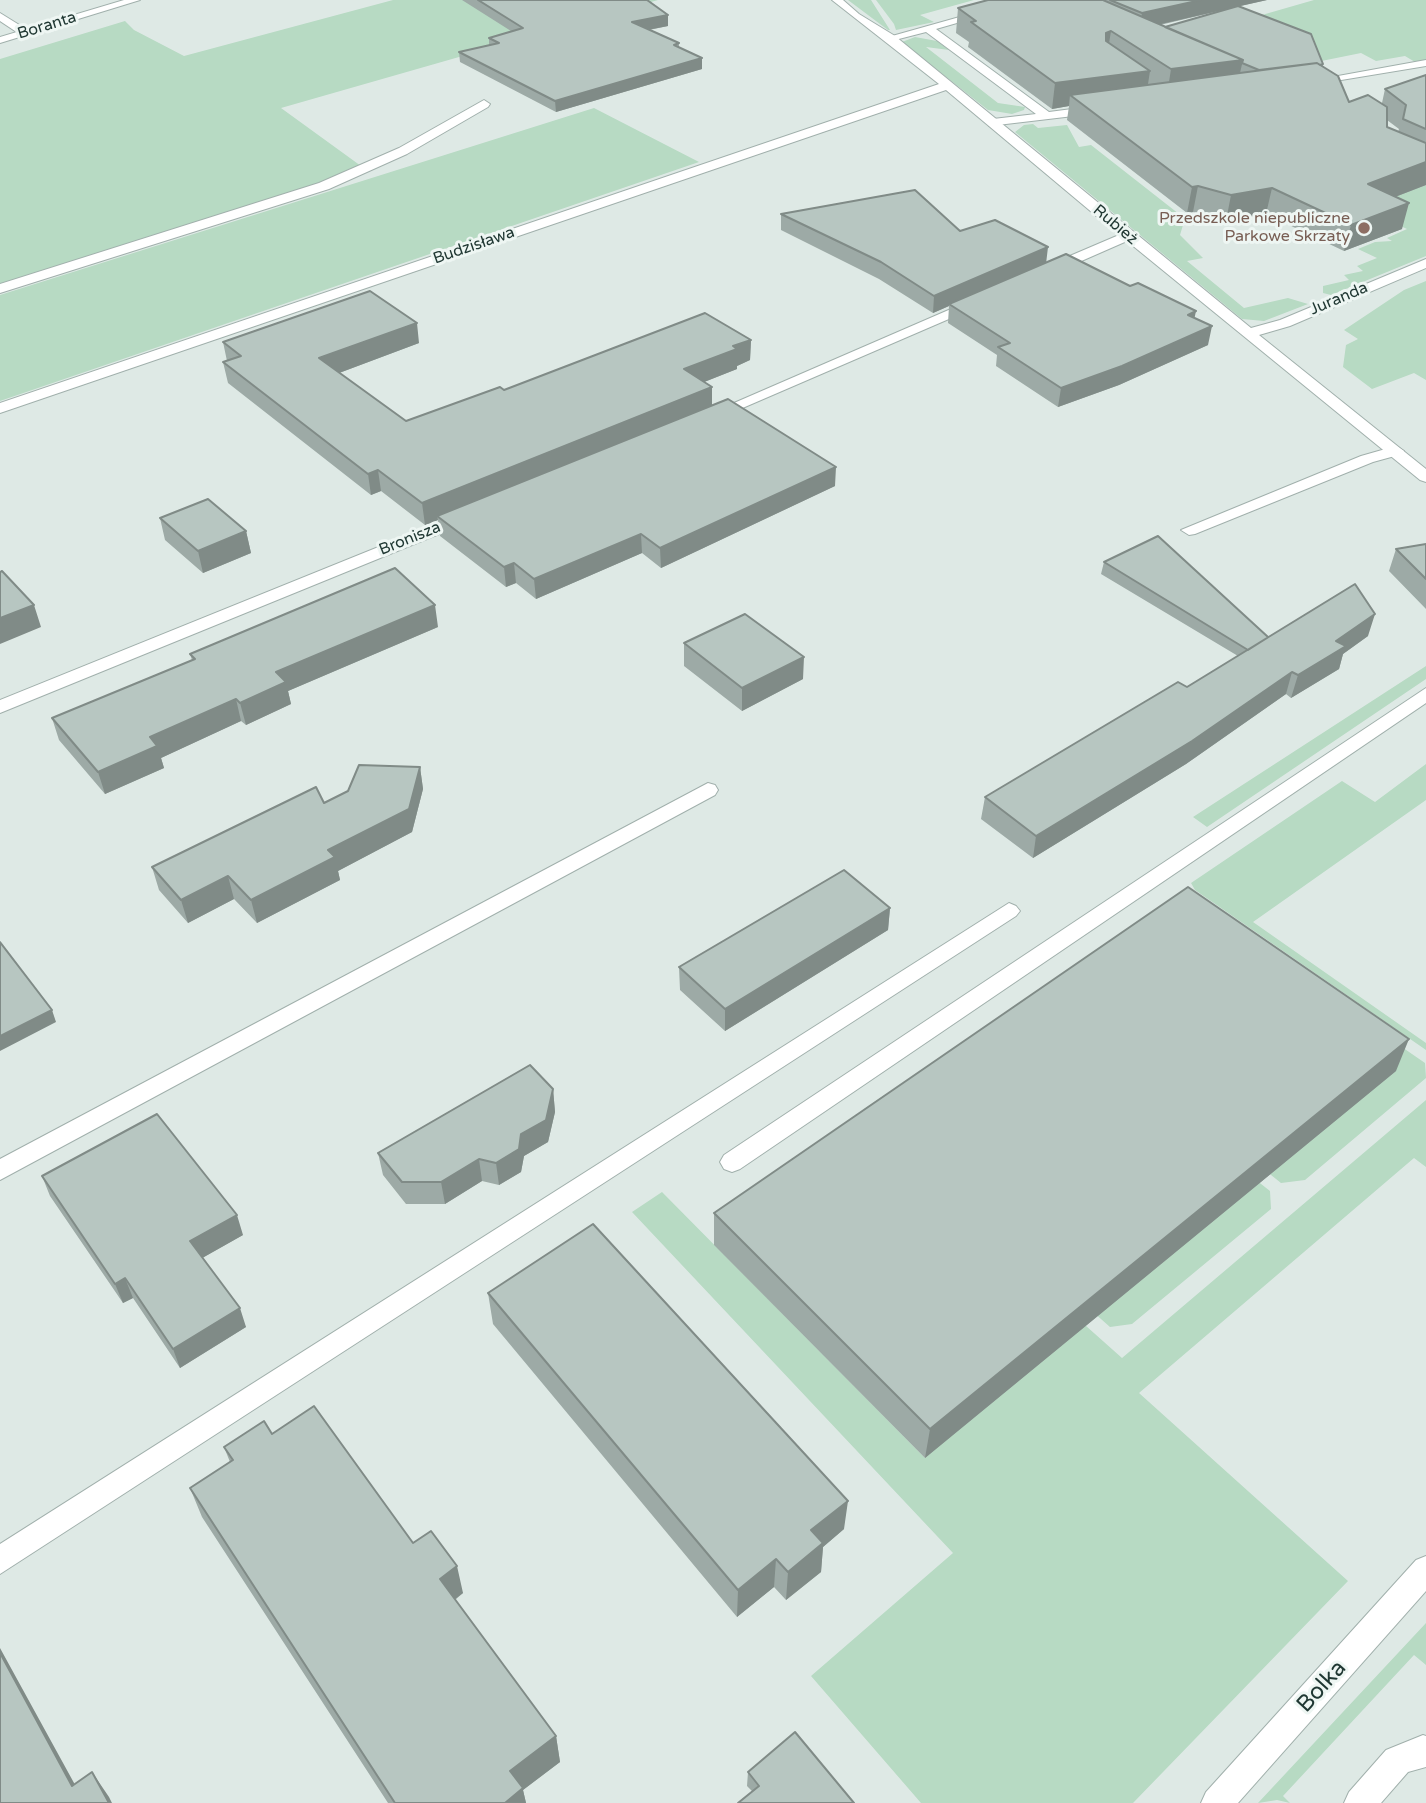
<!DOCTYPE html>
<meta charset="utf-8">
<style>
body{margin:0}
canvas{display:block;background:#dee9e5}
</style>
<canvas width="1426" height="1803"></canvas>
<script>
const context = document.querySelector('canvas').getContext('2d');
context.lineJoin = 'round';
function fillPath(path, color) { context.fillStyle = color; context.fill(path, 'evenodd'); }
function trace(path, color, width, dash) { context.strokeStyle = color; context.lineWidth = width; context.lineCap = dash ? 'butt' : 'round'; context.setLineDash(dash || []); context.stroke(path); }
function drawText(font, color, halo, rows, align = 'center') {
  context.font = font + ' "Varela Round",sans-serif'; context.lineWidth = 6; context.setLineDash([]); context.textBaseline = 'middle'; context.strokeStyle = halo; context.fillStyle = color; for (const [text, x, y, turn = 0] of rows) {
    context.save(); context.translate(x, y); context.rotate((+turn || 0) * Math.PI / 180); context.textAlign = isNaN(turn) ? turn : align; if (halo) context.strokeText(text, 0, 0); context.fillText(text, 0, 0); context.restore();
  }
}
const green = new Path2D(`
 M 393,0 L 658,0 L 281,108 L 361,166 L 325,181 L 0,285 L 0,59 L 125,21 L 134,30 L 184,56 Z
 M 848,0 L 871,0 L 890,30 L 888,30 Z
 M 876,0 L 974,0 L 920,15 L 934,22 L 896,30 L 894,24 Z
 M 1314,0 L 1426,0 L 1426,60 L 1415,62 L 1405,56 L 1376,61 L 1361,53 L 1272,71 L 1248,19 Z
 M 915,37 L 937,41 L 949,50 L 926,47 L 998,103 L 1025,107 L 1024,110 L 1012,114 L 988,110 L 902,42 Z
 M 594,108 L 699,162 L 0,401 L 0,295 Z
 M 1033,124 L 1038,128 L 1067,125 L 1079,147 L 1091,145 L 1179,214 L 1183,225 L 1180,235 L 1203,258 L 1187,261 L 1244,308 L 1288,298 L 1308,304 L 1264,321 L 1242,319 L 1015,132 L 1024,125 Z
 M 1426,185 L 1426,256 L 1331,295 L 1323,293 L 1323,286 L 1349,280 L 1344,275 L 1363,271 L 1357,266 L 1377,258 L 1358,249 L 1375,242 L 1392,241 L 1387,238 L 1407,229 L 1334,195 L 1407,192 Z
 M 1426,281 L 1426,380 L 1414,373 L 1372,389 L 1343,367 L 1346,345 L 1358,339 L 1344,330 L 1404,290 Z
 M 1426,666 L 1426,679 L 1207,827 L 1193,817 Z
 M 1426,764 L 1426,800 L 1253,922 L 1426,1043 L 1426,1050 L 1195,890 L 1191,883 L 1342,781 L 1375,802 Z
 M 1286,967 L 1425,1063 L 1426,1078 L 1305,1180 L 1281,1183 L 1165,1090 Z
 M 1133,1083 L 1270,1191 L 1271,1209 L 1132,1324 L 1110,1327 L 864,1109 L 886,1094 L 906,1111 Z
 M 1426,1100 L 1426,1167 L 1414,1158 L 1139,1393 L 1348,1581 L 1133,1803 L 921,1803 L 811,1676 L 953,1553 L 632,1212 L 662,1192 L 925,1458 L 958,1212 L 1122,1358 Z
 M 1426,1623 L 1426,1665 L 1414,1655 L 1283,1796 L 1290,1803 L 1277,1800 L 1258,1803 Z`);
const service = new Path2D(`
 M 1020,0 L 1037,0 L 936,29 L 1049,112 L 1095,106 L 1101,110 L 1099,113 L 989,126 L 989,120 L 993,119 L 1036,114 L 926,32 L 891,41 L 885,38 Z
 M 0,13 L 29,31 L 29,35 L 21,35 L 0,21 Z
 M 1426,60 L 1426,66 L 1311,85 L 1305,82 Z
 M 484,100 L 490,104 L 488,107 L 407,154 L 329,189 L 0,293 L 0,284 L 319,183 L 399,148 Z
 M 1396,446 L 1404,451 L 1402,454 L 1373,462 L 1195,534 L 1189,535 L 1181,530 L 1361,456 Z
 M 1009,903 L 1016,906 L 1020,911 L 1016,916 L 0,1574 L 0,1544 Z
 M 1423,1735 L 1426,1736 L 1426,1767 L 1408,1772 L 1381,1803 L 1344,1803 L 1349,1792 L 1386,1750 Z`);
const minor = new Path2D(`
 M 124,0 L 140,0 L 0,43 L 0,37 Z
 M 832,0 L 843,0 L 859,14 L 895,36 L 1251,328 L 1280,320 L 1426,259 L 1426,268 L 1290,326 L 1259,335 L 1426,469 L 1426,482 L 1420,480 L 1127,241 L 1054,273 L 1044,273 L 1044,267 L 1119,235 L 946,90 L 0,413 L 0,403 L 939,84 Z
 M 974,299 L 979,300 L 979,306 L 717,419 L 707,419 L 704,416 Z
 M 465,512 L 473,517 L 471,521 L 0,713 L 0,700 Z
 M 1426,688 L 1426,703 L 740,1169 L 732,1172 L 724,1169 L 720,1162 L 724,1155 Z
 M 708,783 L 715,785 L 718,790 L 715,795 L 0,1180 L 0,1159 Z
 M 1426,1556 L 1426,1591 L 1238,1803 L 1201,1803 L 1206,1792 L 1416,1560 Z`);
const wall = new Path2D(`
 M 462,0 L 647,0 L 668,15 L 668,26 L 649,30 L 679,43 L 679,47 L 702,69 L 556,112 L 460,62 L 459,52 L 489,45 L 489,38 L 511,31 Z
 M 988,0 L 1267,0 L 1240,6 L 1323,64 L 1323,66 L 1349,102 L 1382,103 L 1385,89 L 1426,75 L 1426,185 L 1395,197 L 1402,229 L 1344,251 L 1266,214 L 1226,221 L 1193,212 L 1187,213 L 1067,120 L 1069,106 L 1052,109 L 968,47 L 969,42 L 956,33 L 958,8 ZM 1219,11 L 1165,27 L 1160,25 ZM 1387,120 L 1399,129 L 1398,132 L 1387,127 Z
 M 781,214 L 960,231 L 1195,318 L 1208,345 L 1119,385 L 1058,407 L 996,366 L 997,355 L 948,323 L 949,306 L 933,313 L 879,279 L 781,230 Z
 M 751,340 L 750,360 L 737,366 L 737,369 L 704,382 L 712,405 L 835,486 L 661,568 L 642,553 L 536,599 L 516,583 L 506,587 L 440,536 L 438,520 L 425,525 L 381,491 L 371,495 L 228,383 L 223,362 L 227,361 L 223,342 L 419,343 L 339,373 L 406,421 L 504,390 Z
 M 160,518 L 246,531 L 251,553 L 203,573 L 165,540 Z
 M 1426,544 L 1426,609 L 1389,571 L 1396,549 Z
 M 1104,562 L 1268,637 L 1368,636 L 1343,654 L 1339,669 L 1291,698 L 1286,694 L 1186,764 L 1033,858 L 981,819 L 985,797 L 1187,687 L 1238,656 L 1101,574 Z
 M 438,627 L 288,691 L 291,704 L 246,725 L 241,721 L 161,758 L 164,768 L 105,794 L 59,740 L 52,718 L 192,660 L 190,654 Z
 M 684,643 L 803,679 L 742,711 L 684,666 Z
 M 420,767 L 423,789 L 412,832 L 338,871 L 340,880 L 257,923 L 234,899 L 188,923 L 159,890 L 152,867 Z
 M 890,908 L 888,930 L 725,1031 L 680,990 L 679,967 Z
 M 1396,1071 L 925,1458 L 714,1245 L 714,1213 Z
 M 553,1089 L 555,1112 L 548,1142 L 524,1156 L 521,1172 L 499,1185 L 482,1181 L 445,1204 L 406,1204 L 383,1175 L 378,1153 Z
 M 42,1176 L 243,1235 L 202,1258 L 246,1327 L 180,1368 L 133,1298 L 123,1303 L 50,1196 Z
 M 488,1293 L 844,1529 L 823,1547 L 821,1572 L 786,1600 L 774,1587 L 737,1617 L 493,1324 Z
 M 272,1434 L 413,1543 L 463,1593 L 455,1600 L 556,1736 L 560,1762 L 523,1790 L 526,1803 L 388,1803 L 202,1517 L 190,1488 L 230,1462 L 224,1447 Z
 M 748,1772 L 854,1803 L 752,1791 L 747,1786 Z`);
const shadedWall = new Path2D(`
 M 1201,0 L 1267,0 L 1139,29 L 1142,13 Z
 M 668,15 L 668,26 L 632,33 L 632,22 Z
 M 1111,31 L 1107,56 L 1106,33 Z
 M 702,58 L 702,69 L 556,112 L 555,101 Z
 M 1243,60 L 1237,86 L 1167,95 L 1171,69 Z
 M 1150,71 L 1146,97 L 1070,95 L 1069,106 L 1052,109 L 1055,83 Z
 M 1426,162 L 1426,185 L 1361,210 L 1368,184 Z
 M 1198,186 L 1193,212 L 1187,213 L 1192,187 Z
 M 1272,188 L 1266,214 L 1226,221 L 1231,195 Z
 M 1409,203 L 1402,229 L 1344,251 L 1351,225 Z
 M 1048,247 L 1046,264 L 949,304 L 949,306 L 933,313 L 934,296 Z
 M 1196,311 L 1192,330 L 1188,315 Z
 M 417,323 L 419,343 L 323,379 L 319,358 Z
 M 1212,326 L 1208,345 L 1119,385 L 1058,407 L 1061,388 Z
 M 751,340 L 750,360 L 737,366 L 737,369 L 684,390 L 684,369 L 733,346 Z
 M 712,387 L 712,408 L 437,516 L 438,520 L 425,525 L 422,503 Z
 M 836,467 L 835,486 L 661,568 L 660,548 Z
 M 378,470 L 381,491 L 371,495 L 368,474 Z
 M 246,531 L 251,553 L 203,573 L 198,551 Z
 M 641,534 L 642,553 L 536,599 L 534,579 Z
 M 514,563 L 516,583 L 506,587 L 504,567 Z
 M 34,605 L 41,627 L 0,644 L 0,618 Z
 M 435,605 L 438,627 L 288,691 L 291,704 L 246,725 L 240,703 L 276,672 Z
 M 1375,614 L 1368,636 L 1343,654 L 1339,669 L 1291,698 L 1298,675 L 1336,641 Z
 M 804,657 L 803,679 L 742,711 L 742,688 Z
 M 1292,672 L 1286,694 L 1186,764 L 1033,858 L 1036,836 Z
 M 236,699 L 241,721 L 161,758 L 164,768 L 105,794 L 98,772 L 150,737 Z
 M 420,767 L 423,789 L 412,832 L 338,871 L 340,880 L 257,923 L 251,900 L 328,850 Z
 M 228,876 L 234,899 L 188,923 L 181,900 Z
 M 890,908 L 888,930 L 725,1031 L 725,1009 Z
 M 52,1010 L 56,1022 L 0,1051 L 0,1036 Z
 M 1409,1039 L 1396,1071 L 925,1458 L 930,1429 Z
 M 553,1089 L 555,1112 L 548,1142 L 524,1156 L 521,1172 L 499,1185 L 496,1163 L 521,1134 Z
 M 479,1159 L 482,1181 L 445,1204 L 441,1182 Z
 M 237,1215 L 243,1235 L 197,1261 L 190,1241 Z
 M 125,1278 L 133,1298 L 123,1303 L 115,1284 Z
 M 240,1308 L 246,1327 L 180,1368 L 173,1349 Z
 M 848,1501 L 844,1529 L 823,1547 L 821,1572 L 786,1600 L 788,1572 L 811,1530 Z
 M 776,1559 L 774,1587 L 737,1617 L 738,1590 Z
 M 457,1566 L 463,1593 L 446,1606 L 440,1579 Z
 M 0,1648 L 85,1803 L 72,1786 L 0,1653 Z
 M 556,1736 L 560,1762 L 523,1790 L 526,1803 L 505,1803 L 510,1771 Z
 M 92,1772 L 109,1797 L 112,1803 L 109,1803 Z`);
const building = new Path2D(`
 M 478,0 L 647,0 L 668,15 L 632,22 L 679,43 L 674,45 L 702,58 L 555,101 L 459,52 L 499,43 L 489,38 L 523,28 Z
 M 988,0 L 1103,0 L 1243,60 L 1171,69 L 1111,31 L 1106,33 L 1106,41 L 1150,71 L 1055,83 L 971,22 L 976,21 L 958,8 Z
 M 1110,0 L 1201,0 L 1142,13 Z
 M 1238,6 L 1311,34 L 1323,64 L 1320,65 L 1317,63 L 1259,70 L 1242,63 L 1243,60 L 1165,27 Z
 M 1317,63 L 1338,76 L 1349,102 L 1368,95 L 1387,107 L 1387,127 L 1426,143 L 1426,162 L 1368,184 L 1409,203 L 1351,225 L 1272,188 L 1231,195 L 1198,186 L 1192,187 L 1070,95 Z
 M 1426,75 L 1426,129 L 1403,119 L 1406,105 L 1385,89 Z
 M 915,190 L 960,231 L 995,220 L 1048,247 L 934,296 L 881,262 L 781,214 Z
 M 1066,254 L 1130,286 L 1138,283 L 1196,311 L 1188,315 L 1212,326 L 1122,366 L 1061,388 L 998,347 L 1010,343 L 949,304 Z
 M 370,291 L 417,323 L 319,358 L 406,421 L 500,387 L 504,390 L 705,313 L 751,340 L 733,346 L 737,349 L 684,369 L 712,387 L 422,503 L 378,470 L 368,474 L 223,362 L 241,356 L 223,342 Z
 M 728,399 L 836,467 L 660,548 L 641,534 L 534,579 L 514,563 L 504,567 L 437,516 Z
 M 208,499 L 246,531 L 198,551 L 160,518 Z
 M 1158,536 L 1268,637 L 1267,638 L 1248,650 L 1104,562 Z
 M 1426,544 L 1426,579 L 1396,549 Z
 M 395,568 L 435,605 L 276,672 L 286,682 L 240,703 L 236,699 L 150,737 L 157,746 L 98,772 L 52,718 L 195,659 L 190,654 Z
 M 2,571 L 34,605 L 0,618 L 0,572 Z
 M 1355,584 L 1375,614 L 1336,641 L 1346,646 L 1298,675 L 1292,672 L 1192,741 L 1036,836 L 985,797 L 1178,682 L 1187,687 Z
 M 745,614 L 804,657 L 742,688 L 684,643 Z
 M 359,765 L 420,767 L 409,809 L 328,850 L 335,857 L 251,900 L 228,876 L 181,900 L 152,867 L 316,787 L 324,803 L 348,791 Z
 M 844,870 L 890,908 L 725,1009 L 679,967 Z
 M 1188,887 L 1409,1039 L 930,1429 L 714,1213 Z
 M 0,942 L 52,1010 L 0,1036 Z
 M 530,1065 L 553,1089 L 546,1120 L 521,1134 L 519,1149 L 496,1163 L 479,1159 L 441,1182 L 402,1182 L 378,1153 Z
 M 157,1114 L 237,1215 L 190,1241 L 240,1308 L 173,1349 L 125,1278 L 115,1284 L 42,1176 Z
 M 593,1224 L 848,1501 L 811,1530 L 823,1543 L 788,1572 L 776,1559 L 738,1590 L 488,1293 Z
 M 314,1406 L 413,1543 L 431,1531 L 457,1566 L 440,1579 L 556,1736 L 510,1771 L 523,1788 L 505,1803 L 395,1803 L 190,1488 L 233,1460 L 224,1447 L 264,1421 L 272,1434 Z
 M 0,1653 L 72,1786 L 92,1772 L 109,1803 L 0,1803 Z
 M 795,1732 L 854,1803 L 738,1803 L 759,1786 L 748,1772 Z`);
const markers = [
 [1364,228,7,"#8d6e63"]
];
const farStreetnames = [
 ["Boranta",47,26,-17],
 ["Rubież",1115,225,40],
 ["Budzisława",474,246,-19],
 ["Juranda",1339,299,-23],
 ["Bronisza",410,539,-22]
];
const farEducationnames = [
 ["Przedszkole niepubliczne",1350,219],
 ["Parkowe Skrzaty",1350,237]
];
const nearStreetnames = [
 ["Bolka",1322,1687,-48]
];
fillPath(green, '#b7dac3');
trace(service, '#a1b0ac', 2);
trace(minor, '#a1b0ac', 2);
fillPath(service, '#fff');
fillPath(minor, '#fff');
fillPath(wall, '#9daaa6');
fillPath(shadedWall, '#808b87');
fillPath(building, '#b7c6c1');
trace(building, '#808b87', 2);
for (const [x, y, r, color] of markers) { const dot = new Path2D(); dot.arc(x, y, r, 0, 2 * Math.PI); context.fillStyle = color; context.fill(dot); trace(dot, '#eef6f3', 2.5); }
drawText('16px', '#203833', '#eef6f3', farStreetnames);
drawText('16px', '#785e54', '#eef6f3', farEducationnames, 'right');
drawText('23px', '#203833', '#eef6f3', nearStreetnames);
</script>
